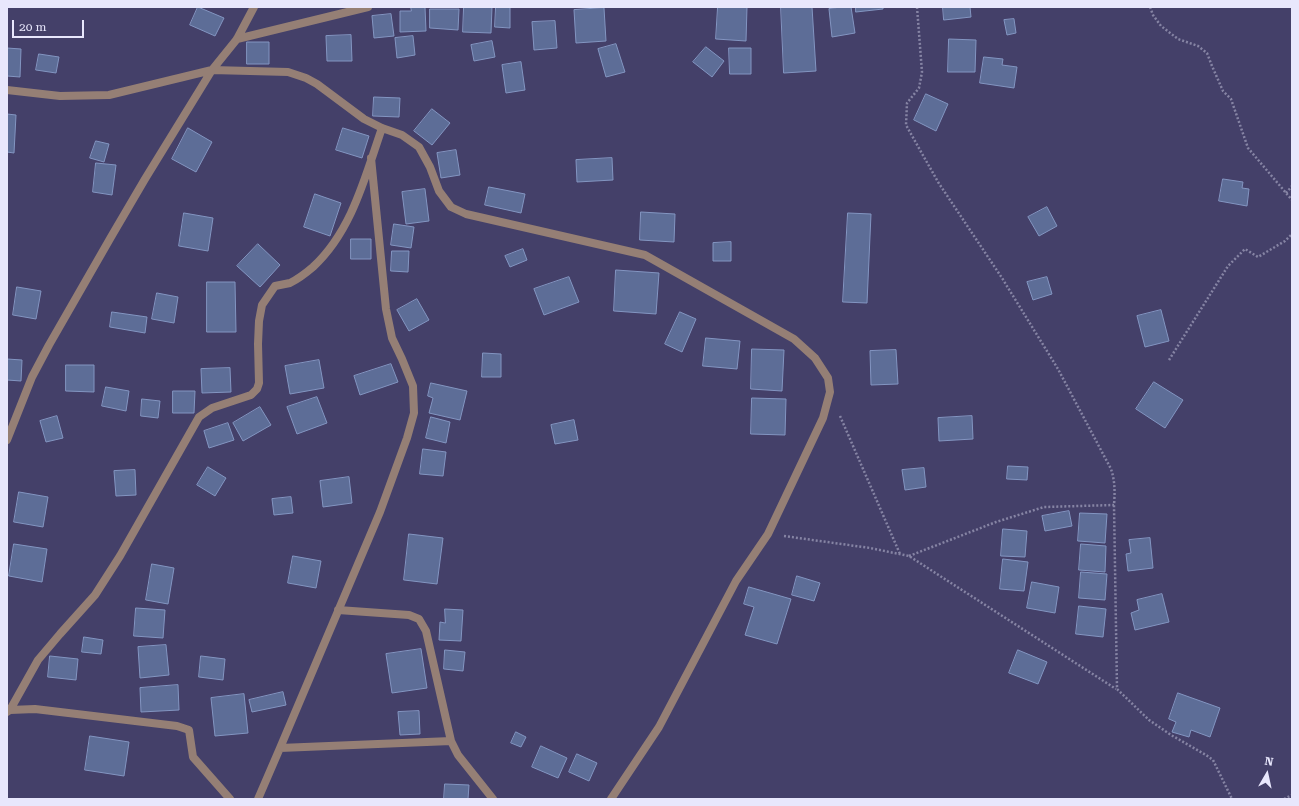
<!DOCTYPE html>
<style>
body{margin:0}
#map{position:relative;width:1299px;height:806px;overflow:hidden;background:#444069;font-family:"Roboto Serif",serif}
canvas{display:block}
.frame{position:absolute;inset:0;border:8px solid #e8e7fc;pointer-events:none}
.north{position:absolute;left:1247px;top:754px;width:40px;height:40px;-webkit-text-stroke:3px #444069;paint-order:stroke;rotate:9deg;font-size:11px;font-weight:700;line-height:16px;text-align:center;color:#e8e7fc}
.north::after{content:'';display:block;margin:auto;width:14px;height:18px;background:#e8e7fc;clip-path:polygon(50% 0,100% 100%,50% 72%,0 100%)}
.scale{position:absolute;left:12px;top:20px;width:72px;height:18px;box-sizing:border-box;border:2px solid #e8e7fc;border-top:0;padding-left:5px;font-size:12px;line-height:14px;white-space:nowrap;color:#e8e7fc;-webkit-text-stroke:3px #444069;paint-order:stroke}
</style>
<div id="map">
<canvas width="1299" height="806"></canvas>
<div class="frame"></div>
<div class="north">N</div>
<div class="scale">20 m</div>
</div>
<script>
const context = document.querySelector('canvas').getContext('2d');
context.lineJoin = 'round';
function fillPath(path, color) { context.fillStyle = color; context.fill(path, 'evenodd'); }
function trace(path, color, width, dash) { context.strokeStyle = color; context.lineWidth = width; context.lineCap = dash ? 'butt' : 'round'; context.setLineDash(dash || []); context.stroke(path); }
const building = new Path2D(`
 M 198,7 L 224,18 L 215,36 L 190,25 Z
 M 411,7 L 425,7 L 426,31 L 400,32 L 400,11 L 411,11 Z
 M 464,7 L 492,7 L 491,33 L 463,32 Z
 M 496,7 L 510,7 L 510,28 L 495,27 Z
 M 718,7 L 747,7 L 746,41 L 716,39 Z
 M 781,7 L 812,7 L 816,71 L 784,73 Z
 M 841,7 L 851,7 L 855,33 L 832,37 L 829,9 Z
 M 856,7 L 883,7 L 883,9 L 856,12 Z
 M 943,7 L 970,7 L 971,17 L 944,20 Z
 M 604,8 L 606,41 L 576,43 L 574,10 Z
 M 430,9 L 459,9 L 458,30 L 430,28 Z
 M 391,14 L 394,36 L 374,38 L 372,16 Z
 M 1014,19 L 1016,33 L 1007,35 L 1004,20 Z
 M 555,21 L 557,48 L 534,50 L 532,22 Z
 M 351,35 L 352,61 L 327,61 L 326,36 Z
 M 413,36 L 415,55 L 397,58 L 395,38 Z
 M 949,39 L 976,40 L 975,72 L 948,72 Z
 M 492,41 L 495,57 L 474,61 L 471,45 Z
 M 247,42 L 269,42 L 269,64 L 247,64 Z
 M 616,44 L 625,72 L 606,77 L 598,49 Z
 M 706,47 L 724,61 L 712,77 L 693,62 Z
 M 7,48 L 21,49 L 20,77 L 7,76 Z
 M 729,48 L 751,48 L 751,74 L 730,74 Z
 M 39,54 L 59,57 L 56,73 L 36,70 Z
 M 984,57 L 1003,59 L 1002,65 L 1017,67 L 1014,88 L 980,83 Z
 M 521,62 L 525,90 L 506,93 L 502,65 Z
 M 926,94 L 948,104 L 936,131 L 914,120 Z
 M 374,97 L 400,98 L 399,117 L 373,116 Z
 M 432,109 L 450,123 L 432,145 L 414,131 Z
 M 7,114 L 16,115 L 14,153 L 7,152 Z
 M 188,128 L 212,142 L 196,172 L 172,159 Z
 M 343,128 L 369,136 L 362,158 L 336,150 Z
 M 96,141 L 109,144 L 104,162 L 90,158 Z
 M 456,150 L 460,175 L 441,178 L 437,153 Z
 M 612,158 L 613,180 L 577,182 L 576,160 Z
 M 96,163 L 116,165 L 112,195 L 93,192 Z
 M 1223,179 L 1243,182 L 1242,188 L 1249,189 L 1247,206 L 1219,201 Z
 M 489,187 L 525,194 L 521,213 L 485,205 Z
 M 425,189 L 429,221 L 406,224 L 402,192 Z
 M 315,194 L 341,203 L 330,236 L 304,227 Z
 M 1047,207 L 1057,226 L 1039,236 L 1028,217 Z
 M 641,212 L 675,214 L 674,242 L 640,240 Z
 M 184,213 L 213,218 L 208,251 L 179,246 Z
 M 848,213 L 871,214 L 867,303 L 843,302 Z
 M 394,224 L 414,227 L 411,248 L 391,245 Z
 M 351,239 L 371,239 L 371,259 L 351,259 Z
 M 731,242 L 731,261 L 713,261 L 713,243 Z
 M 258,244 L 280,265 L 260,287 L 237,266 Z
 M 523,249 L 527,260 L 510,267 L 505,256 Z
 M 392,251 L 409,251 L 408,272 L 391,271 Z
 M 616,270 L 659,273 L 656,314 L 614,311 Z
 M 569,277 L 579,302 L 544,315 L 534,289 Z
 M 1047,277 L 1052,294 L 1033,300 L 1027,282 Z
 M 207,282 L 235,282 L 236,332 L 207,332 Z
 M 17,287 L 41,291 L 36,319 L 13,315 Z
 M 157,293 L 178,297 L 174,323 L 152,319 Z
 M 417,299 L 429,320 L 409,331 L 397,310 Z
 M 1161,310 L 1169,341 L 1145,347 L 1137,316 Z
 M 112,312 L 147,317 L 145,333 L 110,327 Z
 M 680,312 L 696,319 L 682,352 L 665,344 Z
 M 706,338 L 740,341 L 737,369 L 703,366 Z
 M 752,349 L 784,350 L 782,391 L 751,389 Z
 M 896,350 L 898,384 L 871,385 L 870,351 Z
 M 483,353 L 501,354 L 501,377 L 482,377 Z
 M 7,359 L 22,360 L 21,381 L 7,380 Z
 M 319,360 L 324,388 L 290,394 L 285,366 Z
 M 391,364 L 398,382 L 360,395 L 354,376 Z
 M 66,365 L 94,365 L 94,392 L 66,391 Z
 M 230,368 L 231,392 L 202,393 L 201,369 Z
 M 1154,382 L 1183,400 L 1165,428 L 1136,409 Z
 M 431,383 L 467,391 L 460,420 L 429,413 L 433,398 L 428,396 Z
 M 106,387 L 129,391 L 126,411 L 102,406 Z
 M 173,391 L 195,391 L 194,413 L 173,413 Z
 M 317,397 L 327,423 L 297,434 L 287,407 Z
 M 752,398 L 786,399 L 785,435 L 751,434 Z
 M 142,399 L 160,401 L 158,418 L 141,416 Z
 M 260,407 L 271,425 L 243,441 L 233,423 Z
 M 57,416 L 63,438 L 46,442 L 40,421 Z
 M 972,416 L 973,439 L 939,441 L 938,418 Z
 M 431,417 L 450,422 L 446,443 L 426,438 Z
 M 574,420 L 578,440 L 555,444 L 551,425 Z
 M 228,423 L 234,440 L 209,448 L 204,431 Z
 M 423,449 L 446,452 L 443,476 L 420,474 Z
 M 1008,466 L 1028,467 L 1027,480 L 1007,479 Z
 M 208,467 L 226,478 L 215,496 L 197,485 Z
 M 924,468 L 926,487 L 905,490 L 902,470 Z
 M 135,470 L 136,495 L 116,496 L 114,471 Z
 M 349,477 L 352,503 L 323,507 L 320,481 Z
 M 19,492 L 48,497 L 43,527 L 14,522 Z
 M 291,497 L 293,513 L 274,515 L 272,499 Z
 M 1069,511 L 1072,526 L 1045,531 L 1042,516 Z
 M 1080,513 L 1107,514 L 1105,543 L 1078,541 Z
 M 1003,529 L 1027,531 L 1025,557 L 1001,556 Z
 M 409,534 L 443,538 L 437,584 L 404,580 Z
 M 1150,538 L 1153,568 L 1128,571 L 1126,554 L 1131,553 L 1129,540 Z
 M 14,544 L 47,549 L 42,582 L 9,576 Z
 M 1081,544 L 1106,546 L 1105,572 L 1079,570 Z
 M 293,556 L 321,561 L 316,588 L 288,583 Z
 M 1003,559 L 1028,562 L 1024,591 L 1000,589 Z
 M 152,564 L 174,568 L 168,604 L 146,600 Z
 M 1081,572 L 1107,574 L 1105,600 L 1079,598 Z
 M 797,576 L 820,583 L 814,601 L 792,595 Z
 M 1032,582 L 1059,587 L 1055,613 L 1027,608 Z
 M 749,587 L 791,599 L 777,644 L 745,635 L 754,607 L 744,604 Z
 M 1162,594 L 1169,622 L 1135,630 L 1131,613 L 1139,610 L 1137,600 Z
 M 1079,606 L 1106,609 L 1103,637 L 1076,634 Z
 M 136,608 L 165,610 L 163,638 L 134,636 Z
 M 445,609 L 463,610 L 461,641 L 439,640 L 440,622 L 445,623 Z
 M 84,637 L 103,640 L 101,654 L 82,652 Z
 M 166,645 L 169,675 L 140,678 L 138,647 Z
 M 421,649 L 427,688 L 392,693 L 386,654 Z
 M 445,650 L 465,652 L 463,671 L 444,669 Z
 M 1018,650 L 1047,662 L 1038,684 L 1009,673 Z
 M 50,656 L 78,659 L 76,680 L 48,677 Z
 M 201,656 L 225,659 L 223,680 L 199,677 Z
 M 178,685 L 179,710 L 141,712 L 140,688 Z
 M 283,692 L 286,705 L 252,712 L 249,700 Z
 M 1178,693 L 1220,708 L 1210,737 L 1191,730 L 1189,737 L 1172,732 L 1176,722 L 1169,719 Z
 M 244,694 L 248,733 L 215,736 L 211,698 Z
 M 419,711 L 420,734 L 400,735 L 398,712 Z
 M 516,732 L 526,737 L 521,747 L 511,743 Z
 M 90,736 L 129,742 L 124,776 L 85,770 Z
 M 541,746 L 567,758 L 558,778 L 532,767 Z
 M 577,754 L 597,763 L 589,781 L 569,772 Z
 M 445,784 L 469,785 L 468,799 L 444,799 Z`);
const path = new Path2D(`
 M 917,7 L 922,72 L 919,88 L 907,103 L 906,125 L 938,182 L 1002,278 L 1058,369 L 1111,469 C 1115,481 1115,492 1114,505 L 1117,689 L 1149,720 L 1171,735 L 1206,755 L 1213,760 L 1232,799
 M 1150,7 L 1153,15 L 1161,26 L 1178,39 L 1198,46 L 1207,53 L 1212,66 L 1223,91 L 1231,99 L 1248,148 L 1292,200
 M 1286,193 L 1292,186
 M 1169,360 L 1228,266 L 1245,249 L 1258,257 L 1285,241 L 1292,234
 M 840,416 L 900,554
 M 784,536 L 870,548 L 909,556 L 1116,689
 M 909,556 L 996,522 L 1044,507 L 1114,505
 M 1284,799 L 1292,795`);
const street = new Path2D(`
 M 237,39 L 368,7
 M 7,90 L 60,96 L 109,95 L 212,70 L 288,72 L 306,78 L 317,84 L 364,119 L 382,128 L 402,135 L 419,147 L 430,167 L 439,191 L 451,207 L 466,214 L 645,255 L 794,339 L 815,358 L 828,378 L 830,392 L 823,418 L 768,534 L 736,581 L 659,727 L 611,799
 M 371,158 L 386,309 L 392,338 L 402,359 L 413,386 L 414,413 L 407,438 L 380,512 L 280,748 L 451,741
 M 7,440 L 32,377 L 49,345 L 111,237 L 145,179 L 212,70 L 237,39 L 254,7
 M 338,610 L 409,615 L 419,619 L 426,631 L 451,741 L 458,755 L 493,799
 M 10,710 L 38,660 L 60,634 L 95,595 L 120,556 L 199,417 L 212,408 L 251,395 L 257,389 L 259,383 L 258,344 L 259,321 L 262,305 L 275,286 C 280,285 285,284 290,283 C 298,279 306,273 313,267 C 352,231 365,177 382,128
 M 7,712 L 10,710 L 35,709 L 177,726 L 189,730 L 193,757 L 230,799
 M 258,799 L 280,748`);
fillPath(building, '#5d6d97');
trace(building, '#8395c1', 1);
trace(path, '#8684a4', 2.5, [2, 2]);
trace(street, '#957f75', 8);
</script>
